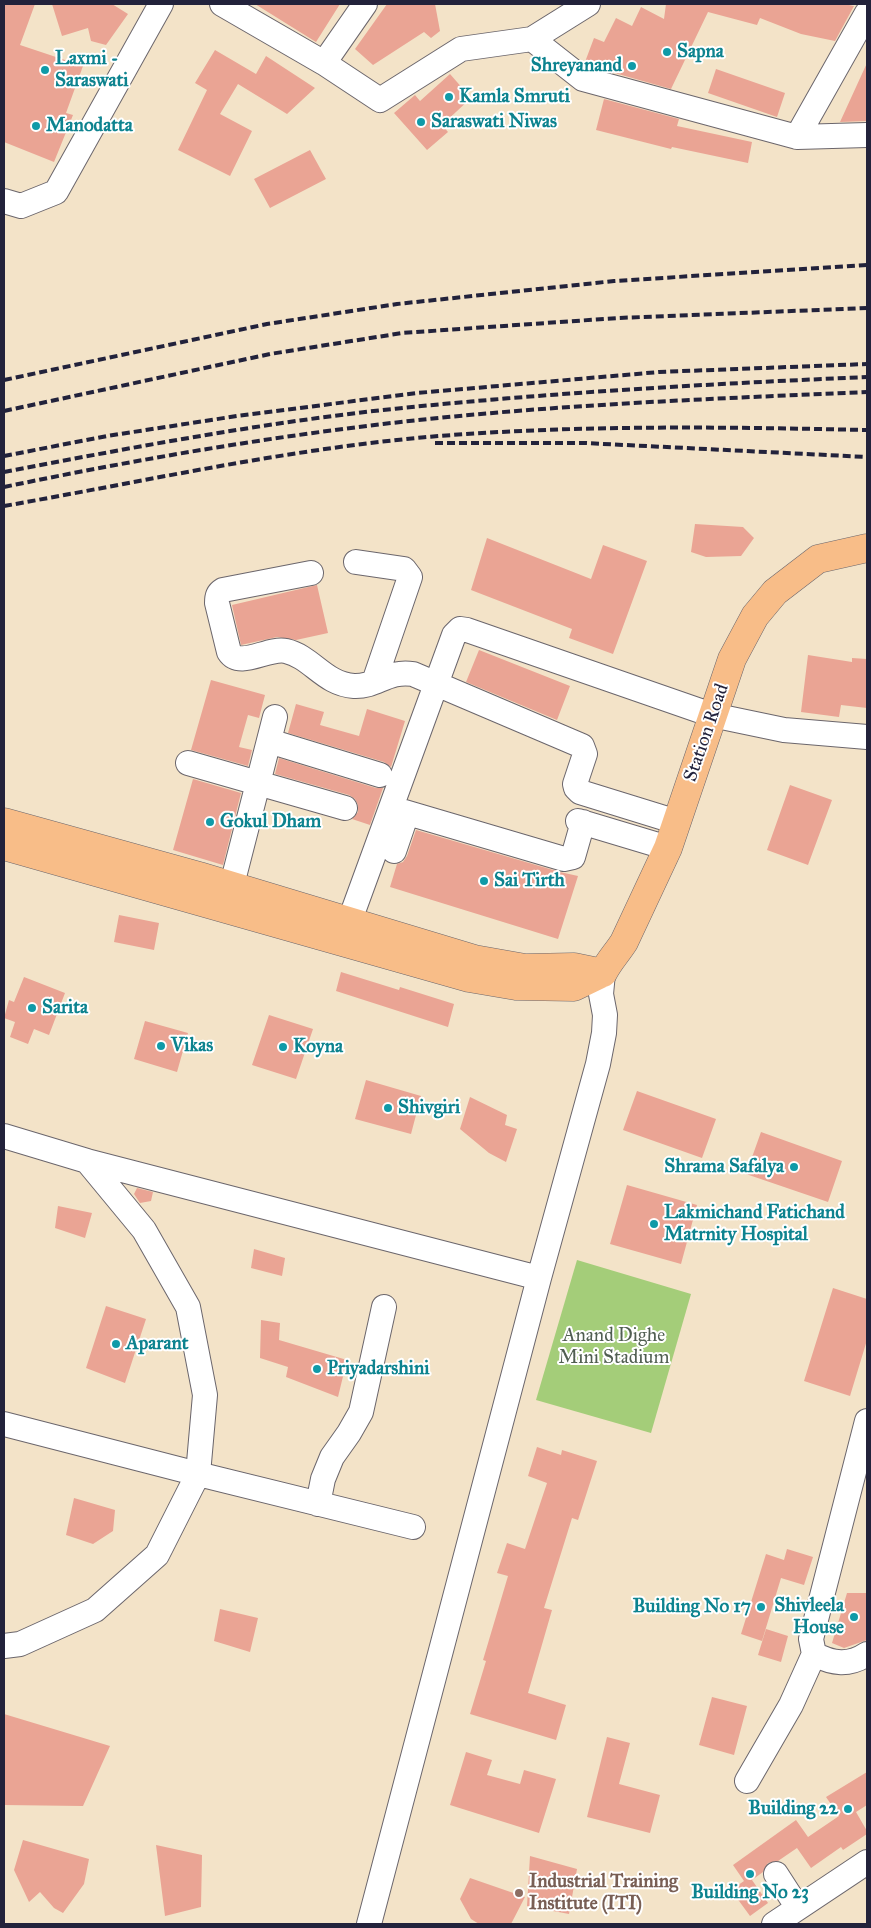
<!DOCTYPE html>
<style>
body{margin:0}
#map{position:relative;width:871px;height:1928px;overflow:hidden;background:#f3e3c8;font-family:"IM FELL Great Primer",serif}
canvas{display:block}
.frame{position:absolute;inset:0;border:5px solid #22223b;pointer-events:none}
</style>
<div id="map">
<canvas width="871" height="1928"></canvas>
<div class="frame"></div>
</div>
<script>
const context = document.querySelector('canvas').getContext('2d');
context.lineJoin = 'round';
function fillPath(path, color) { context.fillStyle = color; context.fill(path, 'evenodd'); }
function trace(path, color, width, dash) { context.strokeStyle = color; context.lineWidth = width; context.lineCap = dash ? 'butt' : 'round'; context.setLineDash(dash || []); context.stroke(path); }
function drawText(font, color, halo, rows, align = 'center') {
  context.font = font + ' "IM FELL Great Primer",serif'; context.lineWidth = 4; context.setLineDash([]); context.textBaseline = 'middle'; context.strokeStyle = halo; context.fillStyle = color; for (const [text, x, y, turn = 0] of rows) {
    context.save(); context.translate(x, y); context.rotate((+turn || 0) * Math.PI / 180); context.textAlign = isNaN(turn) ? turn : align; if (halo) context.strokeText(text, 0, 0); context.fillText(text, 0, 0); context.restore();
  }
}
const green = new Path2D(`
 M 577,1260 L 691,1294 L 651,1433 L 536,1400 Z`);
const building = new Path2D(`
 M 4,4 L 35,4 L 20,45 L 83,66 L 66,113 L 73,115 L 54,162 L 4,142 Z
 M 52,4 L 112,4 L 128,14 L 106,45 L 91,41 L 88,28 L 62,36 Z
 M 255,4 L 340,4 L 316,42 Z
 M 387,4 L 435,4 L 440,31 L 431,38 L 424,32 L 373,65 L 355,49 Z
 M 666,4 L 844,4 L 854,6 L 835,41 L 801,34 L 760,18 L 757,25 L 708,12 L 671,89 L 611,72 L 585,62 L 594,38 L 604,42 L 616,18 L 632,26 L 641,7 L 664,19 Z
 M 215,50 L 256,74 L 266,56 L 315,88 L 287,114 L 238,84 L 220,114 L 252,131 L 230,176 L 178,150 L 207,90 L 195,83 Z
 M 867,63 L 867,121 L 840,122 Z
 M 716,69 L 785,93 L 777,117 L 708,93 Z
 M 450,74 L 471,98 L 442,125 L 448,132 L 427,150 L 394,113 L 415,95 L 420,101 Z
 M 604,99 L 679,119 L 677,126 L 752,142 L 748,163 L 672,147 L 671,149 L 596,130 Z
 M 310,150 L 326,179 L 270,208 L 254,179 Z
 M 695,524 L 743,527 L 754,538 L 741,556 L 706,557 L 691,552 Z
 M 487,538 L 591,579 L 603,545 L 647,561 L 613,654 L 569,638 L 572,629 L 471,590 Z
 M 317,585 L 328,633 L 296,640 L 277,637 L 241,645 L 232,605 Z
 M 479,650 L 570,686 L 557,720 L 466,682 Z
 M 808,655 L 852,662 L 852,658 L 867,659 L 867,708 L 841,705 L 839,717 L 801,712 Z
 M 211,680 L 265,695 L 259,718 L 248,715 L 239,747 L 252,750 L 248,766 L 191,750 Z
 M 296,704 L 324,712 L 320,725 L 359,736 L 367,709 L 405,721 L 391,767 L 384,762 L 288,733 Z
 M 279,758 L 376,788 L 383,788 L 370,825 L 352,819 L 358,812 L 358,805 L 355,799 L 349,795 L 275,774 Z
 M 193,779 L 241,793 L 223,865 L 173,850 Z
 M 790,785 L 832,800 L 808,865 L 767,850 Z
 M 416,830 L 560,872 L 578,876 L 558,939 L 390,887 L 397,864 L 403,862 L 407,856 Z
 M 119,915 L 159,923 L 154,950 L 114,942 Z
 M 341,972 L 399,990 L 400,987 L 454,1004 L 448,1027 L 336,991 Z
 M 24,977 L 65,993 L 49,1035 L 34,1029 L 28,1044 L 10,1037 L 15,1022 L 4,1018 L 9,1000 L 14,1002 Z
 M 269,1015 L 313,1029 L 296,1079 L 252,1065 Z
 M 145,1021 L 188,1033 L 177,1072 L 134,1059 Z
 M 366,1080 L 421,1096 L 411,1134 L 355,1119 Z
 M 637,1091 L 716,1119 L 702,1158 L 623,1130 Z
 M 470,1097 L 507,1115 L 505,1125 L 517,1129 L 506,1162 L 489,1153 L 460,1129 Z
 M 761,1132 L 842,1161 L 828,1202 L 746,1174 Z
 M 627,1185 L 697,1205 L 681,1264 L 610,1244 Z
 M 137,1188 L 153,1192 L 151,1201 L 140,1203 L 134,1194 Z
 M 58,1206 L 92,1213 L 85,1238 L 55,1228 Z
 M 254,1249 L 285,1258 L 282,1276 L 251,1268 Z
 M 833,1288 L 867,1299 L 867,1340 L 850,1396 L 804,1381 Z
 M 106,1306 L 146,1319 L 125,1383 L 86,1368 Z
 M 261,1320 L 280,1323 L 279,1340 L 347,1360 L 338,1397 L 286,1377 L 288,1367 L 260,1358 Z
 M 537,1447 L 561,1455 L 562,1450 L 597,1461 L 578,1520 L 572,1518 L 544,1608 L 552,1610 L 528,1693 L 566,1705 L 556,1740 L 470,1714 L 486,1661 L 483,1660 L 508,1576 L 497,1573 L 507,1543 L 525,1549 L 547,1483 L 528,1476 Z
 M 74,1498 L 115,1510 L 113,1531 L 93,1544 L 66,1535 Z
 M 787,1549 L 813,1557 L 804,1585 L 781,1578 L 762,1641 L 741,1634 L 766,1554 L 784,1560 Z
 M 847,1593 L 867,1593 L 867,1640 L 844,1648 L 832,1643 Z
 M 220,1609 L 258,1618 L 250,1652 L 214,1641 Z
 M 766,1629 L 788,1636 L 781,1662 L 758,1655 Z
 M 712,1697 L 747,1706 L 734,1755 L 699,1745 Z
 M 4,1714 L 110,1746 L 83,1806 L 4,1805 Z
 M 607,1737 L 630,1743 L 619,1784 L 660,1795 L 650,1833 L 587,1817 Z
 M 466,1752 L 492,1760 L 487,1775 L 520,1784 L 524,1770 L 556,1779 L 539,1833 L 450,1805 Z
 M 867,1772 L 867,1805 L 856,1812 L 867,1831 L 867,1834 L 843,1850 L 841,1847 L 811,1868 L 797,1848 L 778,1861 L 768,1863 L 763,1872 L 752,1880 L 768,1903 L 750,1916 L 731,1890 L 744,1881 L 733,1865 L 796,1820 L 808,1837 L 839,1816 L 826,1797 Z
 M 23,1840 L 89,1859 L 84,1884 L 63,1913 L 54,1908 L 40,1892 L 29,1902 L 14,1870 Z
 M 156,1845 L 202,1855 L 201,1907 L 165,1916 Z
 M 530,1856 L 577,1869 L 569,1914 L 527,1906 Z
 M 470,1878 L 525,1897 L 511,1924 L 479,1924 L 471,1919 L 460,1899 Z`);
const minor = new Path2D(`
 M 222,4 L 324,63 L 380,100 L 461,49 L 532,39 L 588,4
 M 532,39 L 583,79 L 797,137 L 867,135
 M 324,63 L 365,4
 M 797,137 L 867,13
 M 4,201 L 21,206 L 56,192 L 161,4
 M 356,562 L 404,569 L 410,577 L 374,682
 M 311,573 L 223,590 C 218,593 217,596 217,603 L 229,652 C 240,669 268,647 286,651 C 312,657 324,684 354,686 C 377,687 387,670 413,674 L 582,746 L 585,754 L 575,784 L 576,788 L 580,792 L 677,822
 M 269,741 L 380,775
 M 188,763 L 345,808
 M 391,808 L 564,859 L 573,857 L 583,822
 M 578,821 L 668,848
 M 394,851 L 407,813
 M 227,904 L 275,717
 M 343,939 L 454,635 L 460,629 L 467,630 L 712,715 L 784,730 L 867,737
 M 4,1136 L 87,1161 L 539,1278
 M 867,1421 L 811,1639 L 814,1654 C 833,1664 849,1666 867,1654
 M 4,1424 L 198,1474 L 413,1527
 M 318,1504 L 323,1479 L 332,1457 L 349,1433 L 361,1412 L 384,1307
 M 4,1646 L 20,1644 L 95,1610 L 157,1555 L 198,1474 L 205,1395 L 188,1307 L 144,1230 L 87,1161
 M 747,1781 L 791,1705 L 814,1654
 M 776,1874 L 798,1908
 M 369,1924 L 539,1278 L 598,1064 L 604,1033 L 605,1015 L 601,994 L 603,973
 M 774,1924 L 867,1862`);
const major = new Path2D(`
 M 4,822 L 199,876 L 474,959 L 525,968 L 574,967 L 603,973
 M 4,846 L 469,978 L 516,986 L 574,987 L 603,973
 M 603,973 C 609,961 617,953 624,942 L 668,848 L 732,659 L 755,616 L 775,592 L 818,559 L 867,548`);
const rail = new Path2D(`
 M 4,380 L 267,324 L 397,304 L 614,281 L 867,265
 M 4,411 L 270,354 L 402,333 L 618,318 L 867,308
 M 435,443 L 585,443 L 867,457
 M 4,456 L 107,436 L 237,416 L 417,393 L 659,372 L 867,364
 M 4,472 C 129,448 256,424 383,410 C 544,393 706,384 867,377
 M 4,487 C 129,461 256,439 383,424 C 544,405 706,399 867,392
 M 4,506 C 152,480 301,446 452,435 C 590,425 729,427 867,430`);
const markers = [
 [667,52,5,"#0f9aa8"],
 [632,66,5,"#0f9aa8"],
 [45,70,5,"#0f9aa8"],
 [449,97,5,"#0f9aa8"],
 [421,122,5,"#0f9aa8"],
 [36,126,5,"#0f9aa8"],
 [210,822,5,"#0f9aa8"],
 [484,881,5,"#0f9aa8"],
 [32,1008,5,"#0f9aa8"],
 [161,1046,5,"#0f9aa8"],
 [283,1047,5,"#0f9aa8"],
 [388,1108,5,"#0f9aa8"],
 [794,1167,5,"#0f9aa8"],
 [654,1224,5,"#0f9aa8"],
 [116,1344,5,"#0f9aa8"],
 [317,1369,5,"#0f9aa8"],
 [761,1607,5,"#0f9aa8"],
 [854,1617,5,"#0f9aa8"],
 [848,1809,5,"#0f9aa8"],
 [750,1874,5,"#0f9aa8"],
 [519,1893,5,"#8d6e63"]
];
const cultureNames = [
 ["Sapna",677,52],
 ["Laxmi -",55,59],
 ["Saraswati",55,81],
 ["Shreyanand",622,66,"right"],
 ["Kamla Smruti",459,97],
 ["Saraswati Niwas",431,122],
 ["Manodatta",46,126],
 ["Gokul Dham",220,822],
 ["Sai Tirth",494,881],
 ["Sarita",42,1008],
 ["Vikas",171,1046],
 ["Koyna",293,1047],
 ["Shivgiri",398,1108],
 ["Shrama Safalya",784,1167,"right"],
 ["Lakmichand Fatichand",664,1213],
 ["Matrnity Hospital",664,1235],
 ["Aparant",126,1344],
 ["Priyadarshini",327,1369],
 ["Shivleela",844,1606,"right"],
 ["House",844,1628,"right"],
 ["Building No 17",751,1607,"right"],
 ["Building 22",838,1809,"right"],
 ["Building No 23",750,1893,"center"]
];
const streetNames = [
 ["Station Road",707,733,-71]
];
const parkNames = [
 ["Anand Dighe",614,1336],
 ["Mini Stadium",614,1358]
];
const educationNames = [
 ["Industrial Training",529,1882],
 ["Institute (ITI)",529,1904]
];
fillPath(green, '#a4cd79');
fillPath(building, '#eaa494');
trace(minor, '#6b666c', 26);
trace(major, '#6b666c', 29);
trace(minor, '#fff', 24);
trace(major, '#f8bd88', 28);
trace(rail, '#22223b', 4, [8, 4]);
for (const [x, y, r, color] of markers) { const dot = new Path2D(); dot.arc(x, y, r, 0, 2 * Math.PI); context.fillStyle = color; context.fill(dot); trace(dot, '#fff', 2); }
drawText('bold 19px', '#0d838f', '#fff', cultureNames, 'left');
drawText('19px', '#22223b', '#fff', streetNames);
drawText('19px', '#505e51', '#fff', parkNames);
drawText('bold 19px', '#785e54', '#fff', educationNames, 'left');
</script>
